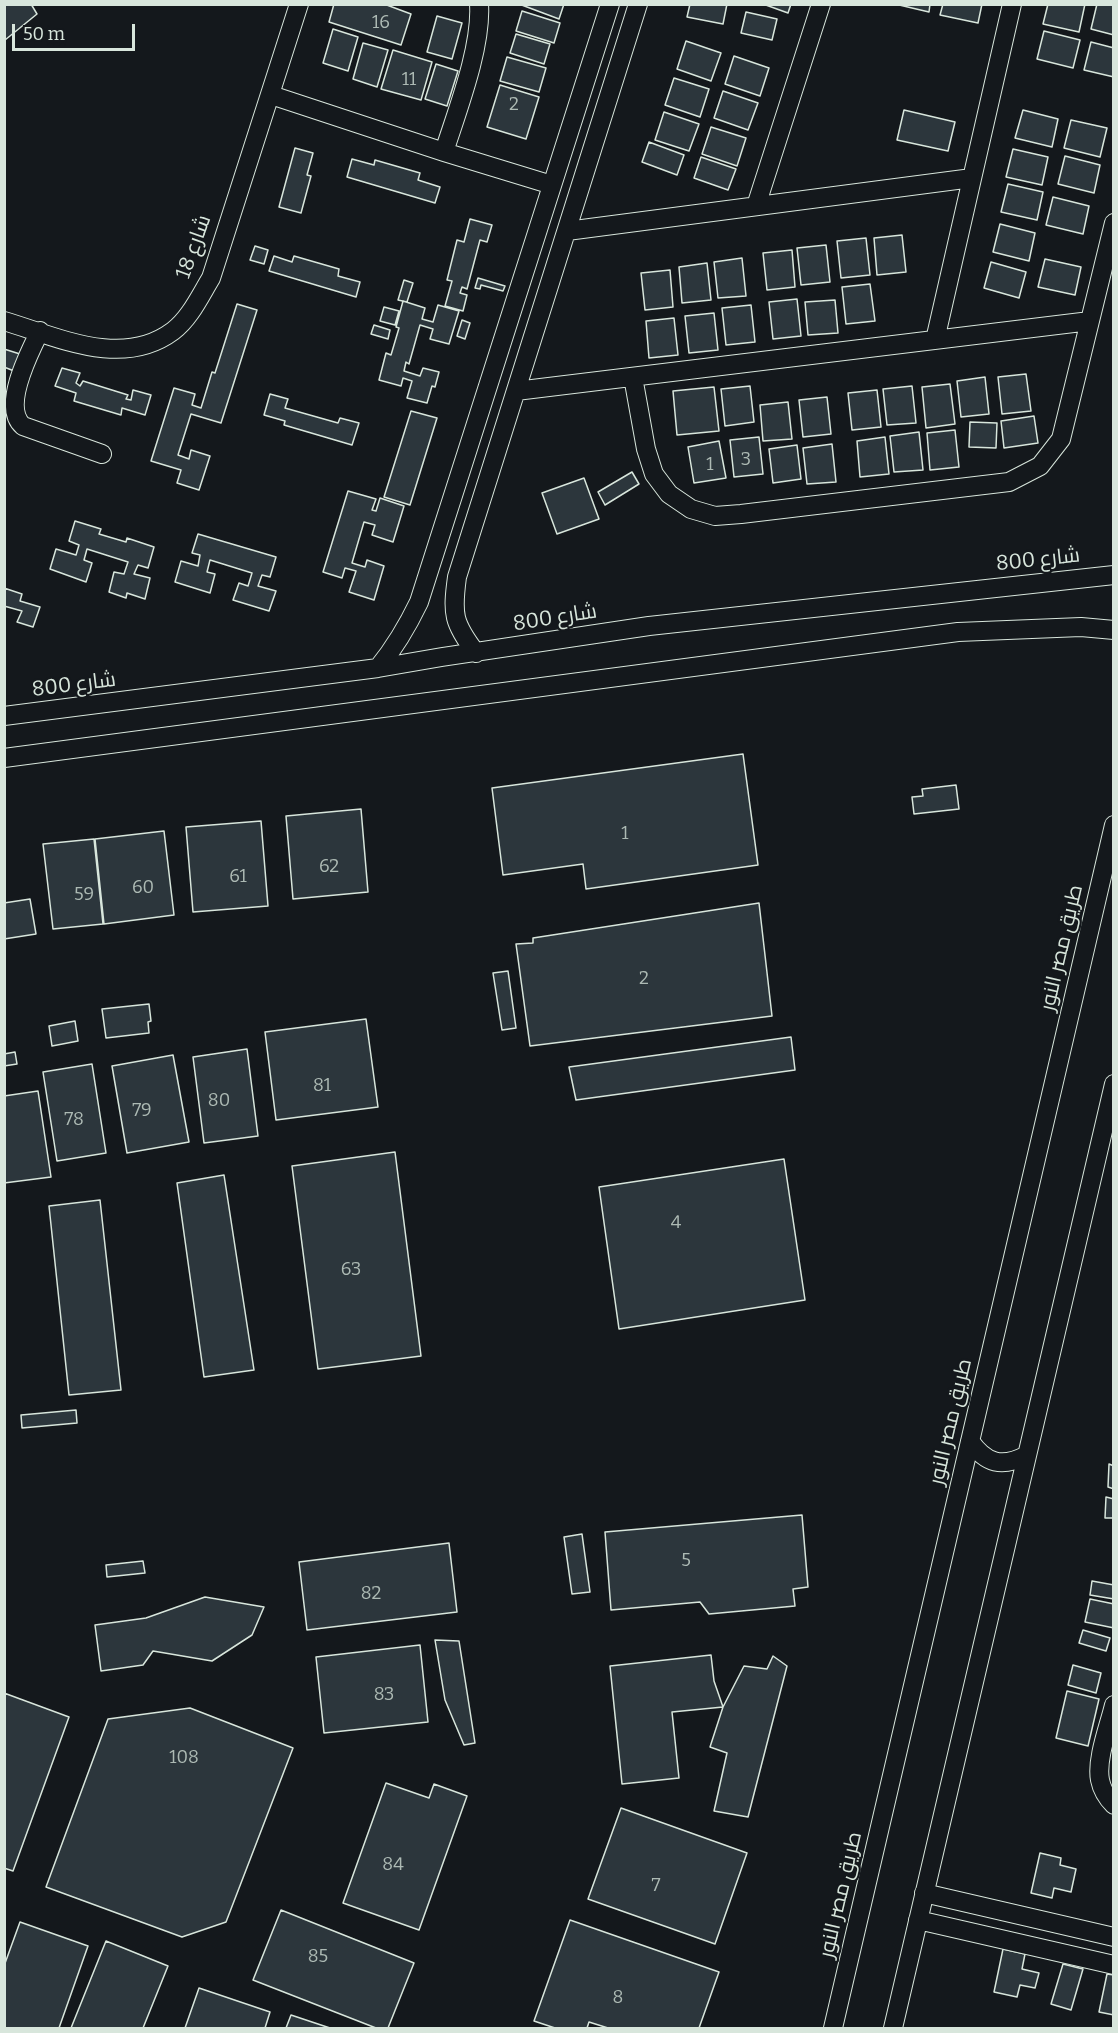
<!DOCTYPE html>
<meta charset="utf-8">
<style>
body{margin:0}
#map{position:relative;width:1118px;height:2033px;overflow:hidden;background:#14181c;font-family:Bitter,serif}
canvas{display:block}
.frame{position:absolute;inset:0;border:6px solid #d8e6dc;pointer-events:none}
.scale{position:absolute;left:12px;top:24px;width:123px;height:27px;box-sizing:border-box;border:3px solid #d8e6dc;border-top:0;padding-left:8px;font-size:18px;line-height:21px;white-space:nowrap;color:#d8e6dc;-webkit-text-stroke:4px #14181c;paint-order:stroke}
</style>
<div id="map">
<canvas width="1118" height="2033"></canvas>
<div class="frame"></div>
<div class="scale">50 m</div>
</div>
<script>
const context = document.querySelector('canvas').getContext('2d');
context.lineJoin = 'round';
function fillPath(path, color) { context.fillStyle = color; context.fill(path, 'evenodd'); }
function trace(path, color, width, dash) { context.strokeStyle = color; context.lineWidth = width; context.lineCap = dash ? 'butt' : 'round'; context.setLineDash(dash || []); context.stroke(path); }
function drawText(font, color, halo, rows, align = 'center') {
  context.font = font + ' Bitter,Cairo,serif'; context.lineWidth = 4.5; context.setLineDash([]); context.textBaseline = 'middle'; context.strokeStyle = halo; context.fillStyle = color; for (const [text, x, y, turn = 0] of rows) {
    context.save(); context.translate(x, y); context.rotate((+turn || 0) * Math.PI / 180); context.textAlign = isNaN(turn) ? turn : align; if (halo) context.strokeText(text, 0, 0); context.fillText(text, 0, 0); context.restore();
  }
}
const building = new Path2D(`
 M 4,4 L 31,4 L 37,14 L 5,40 Z
 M 334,4 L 384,4 L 411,14 L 401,45 L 329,22 Z
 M 519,4 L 564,4 L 559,19 Z
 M 690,4 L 727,4 L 723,24 L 687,17 Z
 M 763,4 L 791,4 L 788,13 Z
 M 895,4 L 930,4 L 929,12 Z
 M 943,4 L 982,4 L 978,23 L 940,15 Z
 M 1048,4 L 1085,4 L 1079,32 L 1043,24 Z
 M 1097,4 L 1114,5 L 1114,35 L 1091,29 Z
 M 522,11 L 560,23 L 554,43 L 516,31 Z
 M 746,12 L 777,19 L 772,40 L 741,33 Z
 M 437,16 L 462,23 L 452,59 L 427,52 Z
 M 333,29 L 358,37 L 348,71 L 323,63 Z
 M 1044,31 L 1080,40 L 1073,68 L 1037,59 Z
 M 516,34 L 550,44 L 544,64 L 510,53 Z
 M 686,41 L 721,53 L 711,81 L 677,69 Z
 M 1091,42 L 1114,48 L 1114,77 L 1084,70 Z
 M 363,43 L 388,50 L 377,87 L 353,79 Z
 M 393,50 L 432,62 L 421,100 L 381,89 Z
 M 734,56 L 769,68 L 760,96 L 725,84 Z
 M 507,57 L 546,68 L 539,92 L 500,81 Z
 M 436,64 L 458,71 L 447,106 L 425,99 Z
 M 674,78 L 709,89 L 700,117 L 665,105 Z
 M 500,85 L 539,97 L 526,139 L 487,127 Z
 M 723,91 L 758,103 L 748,130 L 714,118 Z
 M 904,110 L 955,122 L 948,151 L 897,140 Z
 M 1023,110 L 1058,119 L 1052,147 L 1015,138 Z
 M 664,112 L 699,124 L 689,151 L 655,140 Z
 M 1071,120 L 1107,128 L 1100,157 L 1064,148 Z
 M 711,127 L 746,138 L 737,166 L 702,154 Z
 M 649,142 L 684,155 L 677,175 L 642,162 Z
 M 295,148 L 313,153 L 307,175 L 311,176 L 301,213 L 279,207 Z
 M 1013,149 L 1048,157 L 1042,185 L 1006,177 Z
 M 1065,156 L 1100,165 L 1094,193 L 1058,184 Z
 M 701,157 L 736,169 L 728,190 L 694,178 Z
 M 352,159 L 374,165 L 375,160 L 420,173 L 418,180 L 440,187 L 435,203 L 347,177 Z
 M 1008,184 L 1043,192 L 1037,220 L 1001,212 Z
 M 1053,197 L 1089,206 L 1083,234 L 1046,225 Z
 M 470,219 L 492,225 L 487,242 L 480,240 L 467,289 L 462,287 L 460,293 L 467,295 L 463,311 L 445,306 L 452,281 L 447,280 L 457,240 L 464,242 Z
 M 1000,224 L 1035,233 L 1029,261 L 993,252 Z
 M 902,235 L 906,272 L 877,275 L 874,238 Z
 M 866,238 L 870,275 L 841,278 L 837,241 Z
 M 826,245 L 830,282 L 801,285 L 797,248 Z
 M 255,246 L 268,250 L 264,264 L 250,260 Z
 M 792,250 L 795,287 L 767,290 L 763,253 Z
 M 274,256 L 292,262 L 294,256 L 339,269 L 338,276 L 360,282 L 356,297 L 269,271 Z
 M 742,258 L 746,296 L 718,298 L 714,262 Z
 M 1045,259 L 1081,267 L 1075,295 L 1038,287 Z
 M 991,262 L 1026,272 L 1019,298 L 984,288 Z
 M 707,263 L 711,300 L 682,303 L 679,267 Z
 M 670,270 L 673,307 L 645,310 L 641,273 Z
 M 478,278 L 505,286 L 503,291 L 481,285 L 480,289 L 475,288 Z
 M 404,280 L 413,283 L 407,302 L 398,300 Z
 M 870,284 L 875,321 L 846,324 L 842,287 Z
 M 797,299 L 801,336 L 773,339 L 769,302 Z
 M 835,300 L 838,333 L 808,335 L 805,302 Z
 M 403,301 L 425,308 L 422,319 L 433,322 L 438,305 L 459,311 L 449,344 L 430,339 L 433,329 L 420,325 L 409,364 L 406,362 L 404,371 L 420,376 L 423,368 L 439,372 L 435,387 L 432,386 L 427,403 L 407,398 L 412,381 L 403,378 L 401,386 L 379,380 L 386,353 L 391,355 L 399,328 L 396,327 Z
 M 237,304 L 257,310 L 221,423 L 191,414 L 178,455 L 189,459 L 191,450 L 210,456 L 199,490 L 177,483 L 181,470 L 151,461 L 174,388 L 195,394 L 192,405 L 201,408 L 212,372 L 215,373 Z
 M 751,305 L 755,342 L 726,345 L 722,308 Z
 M 384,307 L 399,311 L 395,325 L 380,321 Z
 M 714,313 L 718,350 L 689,353 L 685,316 Z
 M 674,318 L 678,355 L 649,358 L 646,321 Z
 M 462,320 L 470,323 L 465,339 L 457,336 Z
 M 374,325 L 390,330 L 388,339 L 371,334 Z
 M 4,349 L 20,354 L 14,371 L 4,367 Z
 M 62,368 L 80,373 L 76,383 L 80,386 L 83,381 L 128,395 L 126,399 L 131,400 L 133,390 L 151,395 L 145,415 L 122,408 L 121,415 L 74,401 L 76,393 L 55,386 Z
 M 1026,374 L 1031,411 L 1002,414 L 998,377 Z
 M 985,377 L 989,414 L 961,417 L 957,381 Z
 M 950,384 L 955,424 L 926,428 L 922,387 Z
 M 750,386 L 754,422 L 725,426 L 721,389 Z
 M 912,386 L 916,423 L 887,425 L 883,389 Z
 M 714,387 L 719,431 L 677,435 L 673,391 Z
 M 877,390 L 881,427 L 852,430 L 848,393 Z
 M 270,394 L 288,399 L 285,408 L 338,423 L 340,418 L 359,423 L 352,445 L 284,425 L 285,421 L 264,415 Z
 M 827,397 L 831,434 L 803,437 L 799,400 Z
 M 788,402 L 792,439 L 763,441 L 760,405 Z
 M 411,411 L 437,418 L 410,505 L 384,497 Z
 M 1034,416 L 1038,443 L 1004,448 L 1001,421 Z
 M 970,422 L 997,423 L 996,448 L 969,447 Z
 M 955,430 L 959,467 L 930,470 L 927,433 Z
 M 919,432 L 923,470 L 894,472 L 890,436 Z
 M 759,437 L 763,474 L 734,477 L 730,440 Z
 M 885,437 L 889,474 L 860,477 L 857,441 Z
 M 719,441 L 726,478 L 694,483 L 688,447 Z
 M 832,444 L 836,482 L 807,484 L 803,448 Z
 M 797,445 L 801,479 L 773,483 L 769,449 Z
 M 632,472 L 639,484 L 605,505 L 598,492 Z
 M 584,478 L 599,519 L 557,534 L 542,493 Z
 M 348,491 L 376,499 L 372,510 L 376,511 L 380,498 L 404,506 L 393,542 L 372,535 L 375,525 L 364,522 L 352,563 L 365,567 L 367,560 L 384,566 L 374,600 L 349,592 L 356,571 L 345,568 L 342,578 L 323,572 Z
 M 75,521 L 101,529 L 99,534 L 126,542 L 127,538 L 154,547 L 148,568 L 138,565 L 134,574 L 150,578 L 145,599 L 127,593 L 126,598 L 109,592 L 114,572 L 124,574 L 128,562 L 87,549 L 84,560 L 92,563 L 86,582 L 50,569 L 56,549 L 76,555 L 79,545 L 69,541 Z
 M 198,534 L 276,557 L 270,577 L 262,575 L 258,586 L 276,591 L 269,611 L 233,600 L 239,583 L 248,586 L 252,573 L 210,560 L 207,572 L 215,574 L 210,593 L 175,582 L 181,561 L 198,566 L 200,555 L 192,553 Z
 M 4,588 L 22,594 L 20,601 L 40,607 L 33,627 L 17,622 L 22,611 L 4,606 Z
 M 743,754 L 758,865 L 586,889 L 583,864 L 503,875 L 492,788 Z
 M 956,785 L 959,809 L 914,814 L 912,797 L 923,796 L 922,789 Z
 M 361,809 L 368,892 L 293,899 L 286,816 Z
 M 261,821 L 268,906 L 193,912 L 186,827 Z
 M 164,831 L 174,915 L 104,924 L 95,839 Z
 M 94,839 L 103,924 L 53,929 L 43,844 Z
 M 30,899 L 36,934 L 4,939 L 4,903 Z
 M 759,903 L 772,1016 L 530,1046 L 516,944 L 533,943 L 533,938 Z
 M 508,971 L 516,1028 L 502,1030 L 493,973 Z
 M 149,1004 L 151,1021 L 148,1022 L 149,1033 L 106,1038 L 102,1009 Z
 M 366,1019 L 378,1107 L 276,1120 L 265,1032 Z
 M 75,1021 L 78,1041 L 52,1046 L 49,1026 Z
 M 791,1037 L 795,1070 L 576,1100 L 569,1067 Z
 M 247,1049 L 258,1136 L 204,1143 L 193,1057 Z
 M 15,1052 L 17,1064 L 4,1066 L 4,1054 Z
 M 173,1055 L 189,1142 L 127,1153 L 112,1066 Z
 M 92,1064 L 106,1153 L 57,1161 L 43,1072 Z
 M 38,1091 L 51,1177 L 4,1183 L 4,1096 Z
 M 395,1152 L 421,1356 L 318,1369 L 292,1166 Z
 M 784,1159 L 805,1300 L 619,1329 L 599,1187 Z
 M 224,1175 L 254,1370 L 204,1377 L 177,1183 Z
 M 100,1200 L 121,1390 L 69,1395 L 49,1206 Z
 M 76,1410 L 77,1423 L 22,1428 L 21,1415 Z
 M 1109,1464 L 1114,1466 L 1114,1489 L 1108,1487 Z
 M 1106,1497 L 1114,1499 L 1114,1518 L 1105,1518 Z
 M 802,1515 L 808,1587 L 793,1589 L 795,1606 L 709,1614 L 700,1602 L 611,1610 L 605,1532 Z
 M 582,1534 L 590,1592 L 572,1594 L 564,1537 Z
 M 449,1543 L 457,1612 L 307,1630 L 299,1562 Z
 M 143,1561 L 145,1573 L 107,1577 L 106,1565 Z
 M 1092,1581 L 1114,1585 L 1114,1599 L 1090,1595 Z
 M 205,1597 L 264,1607 L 252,1635 L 212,1661 L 153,1651 L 143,1665 L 101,1671 L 95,1625 L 146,1618 Z
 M 1090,1599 L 1114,1604 L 1114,1628 L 1085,1622 Z
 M 1083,1630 L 1110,1638 L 1106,1651 L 1079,1643 Z
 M 435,1640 L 459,1641 L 475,1743 L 464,1745 L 445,1700 Z
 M 420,1645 L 428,1722 L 324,1733 L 316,1657 Z
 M 711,1655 L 714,1681 L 723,1707 L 672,1712 L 679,1778 L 622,1784 L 610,1666 Z
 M 773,1656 L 787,1666 L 748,1817 L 714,1811 L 727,1753 L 710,1747 L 723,1707 L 744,1666 L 767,1669 Z
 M 1073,1665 L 1101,1673 L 1096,1693 L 1068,1685 Z
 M 1067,1691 L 1099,1699 L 1088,1746 L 1056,1738 Z
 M 4,1693 L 69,1717 L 13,1871 L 4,1868 Z
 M 190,1708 L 293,1748 L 226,1922 L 182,1937 L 46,1887 L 108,1719 Z
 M 386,1783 L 429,1798 L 434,1784 L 467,1796 L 419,1930 L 343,1903 Z
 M 621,1808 L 747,1853 L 715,1944 L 588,1899 Z
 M 1040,1853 L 1061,1858 L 1060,1865 L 1076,1869 L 1071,1892 L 1054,1888 L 1052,1898 L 1031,1893 Z
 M 281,1910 L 414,1963 L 388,2028 L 376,2028 L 253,1980 Z
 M 570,1920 L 719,1972 L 699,2028 L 608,2028 L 589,2022 L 587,2028 L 555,2028 L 534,2021 Z
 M 20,1922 L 88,1946 L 59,2028 L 4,2028 L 4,1966 Z
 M 106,1941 L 168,1966 L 143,2028 L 71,2028 Z
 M 1003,1949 L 1025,1954 L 1022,1969 L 1039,1973 L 1035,1988 L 1020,1985 L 1017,1997 L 994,1992 Z
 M 1063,1964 L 1083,1969 L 1071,2010 L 1051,2004 Z
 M 1107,1974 L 1114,1975 L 1114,2015 L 1099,2012 Z
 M 199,1988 L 270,2012 L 265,2028 L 185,2028 Z
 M 291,2015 L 330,2028 L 286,2028 Z`);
const minor = new Path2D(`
 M 271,95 L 444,152 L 552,185
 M 444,152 C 457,111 482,47 479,4
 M 756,206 L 821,4
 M 567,231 L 972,178
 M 4,321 C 58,337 122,369 173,331 C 190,318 200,296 211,278 L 299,4
 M 40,331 C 29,353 1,407 23,426 L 102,454
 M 935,340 L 1012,4
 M 633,377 L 646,449 L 654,474 L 669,494 L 691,509 L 715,516 L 741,514 L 1009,482 L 1040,466 L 1061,439 L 1114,223
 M 516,391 L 1090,321
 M 476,653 C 453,623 452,614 457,577 L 638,4
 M 378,668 C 395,647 407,627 419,602 L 610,4
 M 4,716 L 378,668 L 442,657 L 649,626 L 1114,575
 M 4,758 L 958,632 L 1081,627 L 1114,630
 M 970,1441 C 986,1464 1002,1468 1027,1455
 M 1114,1705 C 1109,1726 1096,1759 1100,1780 C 1102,1790 1107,1798 1114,1805
 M 924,1893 L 1114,1937
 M 918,1920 L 1114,1965
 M 833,2028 L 1114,825
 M 893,2028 L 1114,1084`);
const numberNames = [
 ["16",381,23],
 ["11",409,80],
 ["2",514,105],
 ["3",746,460],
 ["1",710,465],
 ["1",625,834],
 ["62",329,867],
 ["61",238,877],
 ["60",143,888],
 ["59",84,895],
 ["2",644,979],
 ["81",322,1086],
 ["80",219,1101],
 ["79",142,1111],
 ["78",74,1120],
 ["4",676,1223],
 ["63",351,1270],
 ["5",686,1561],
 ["82",371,1594],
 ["83",384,1695],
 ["108",184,1758],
 ["84",393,1865],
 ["7",656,1886],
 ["85",318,1957],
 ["8",618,1998]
];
const streetNames = [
 ["شارع 18",194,247,-70],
 ["شارع 800",1038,560,-6],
 ["شارع 800",555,618,-9],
 ["شارع 800",74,685,-7],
 ["طريق مصر النور",1062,948,-77],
 ["طريق مصر النور",951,1422,-77],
 ["طريق مصر النور",841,1895,-77]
];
fillPath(building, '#2c363c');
trace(building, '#d8e6dc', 1.5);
trace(minor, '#d8e6dc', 20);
trace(minor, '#14181c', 18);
drawText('18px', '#adbab4', null, numberNames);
drawText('21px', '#d8e6dc', '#14181c', streetNames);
</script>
